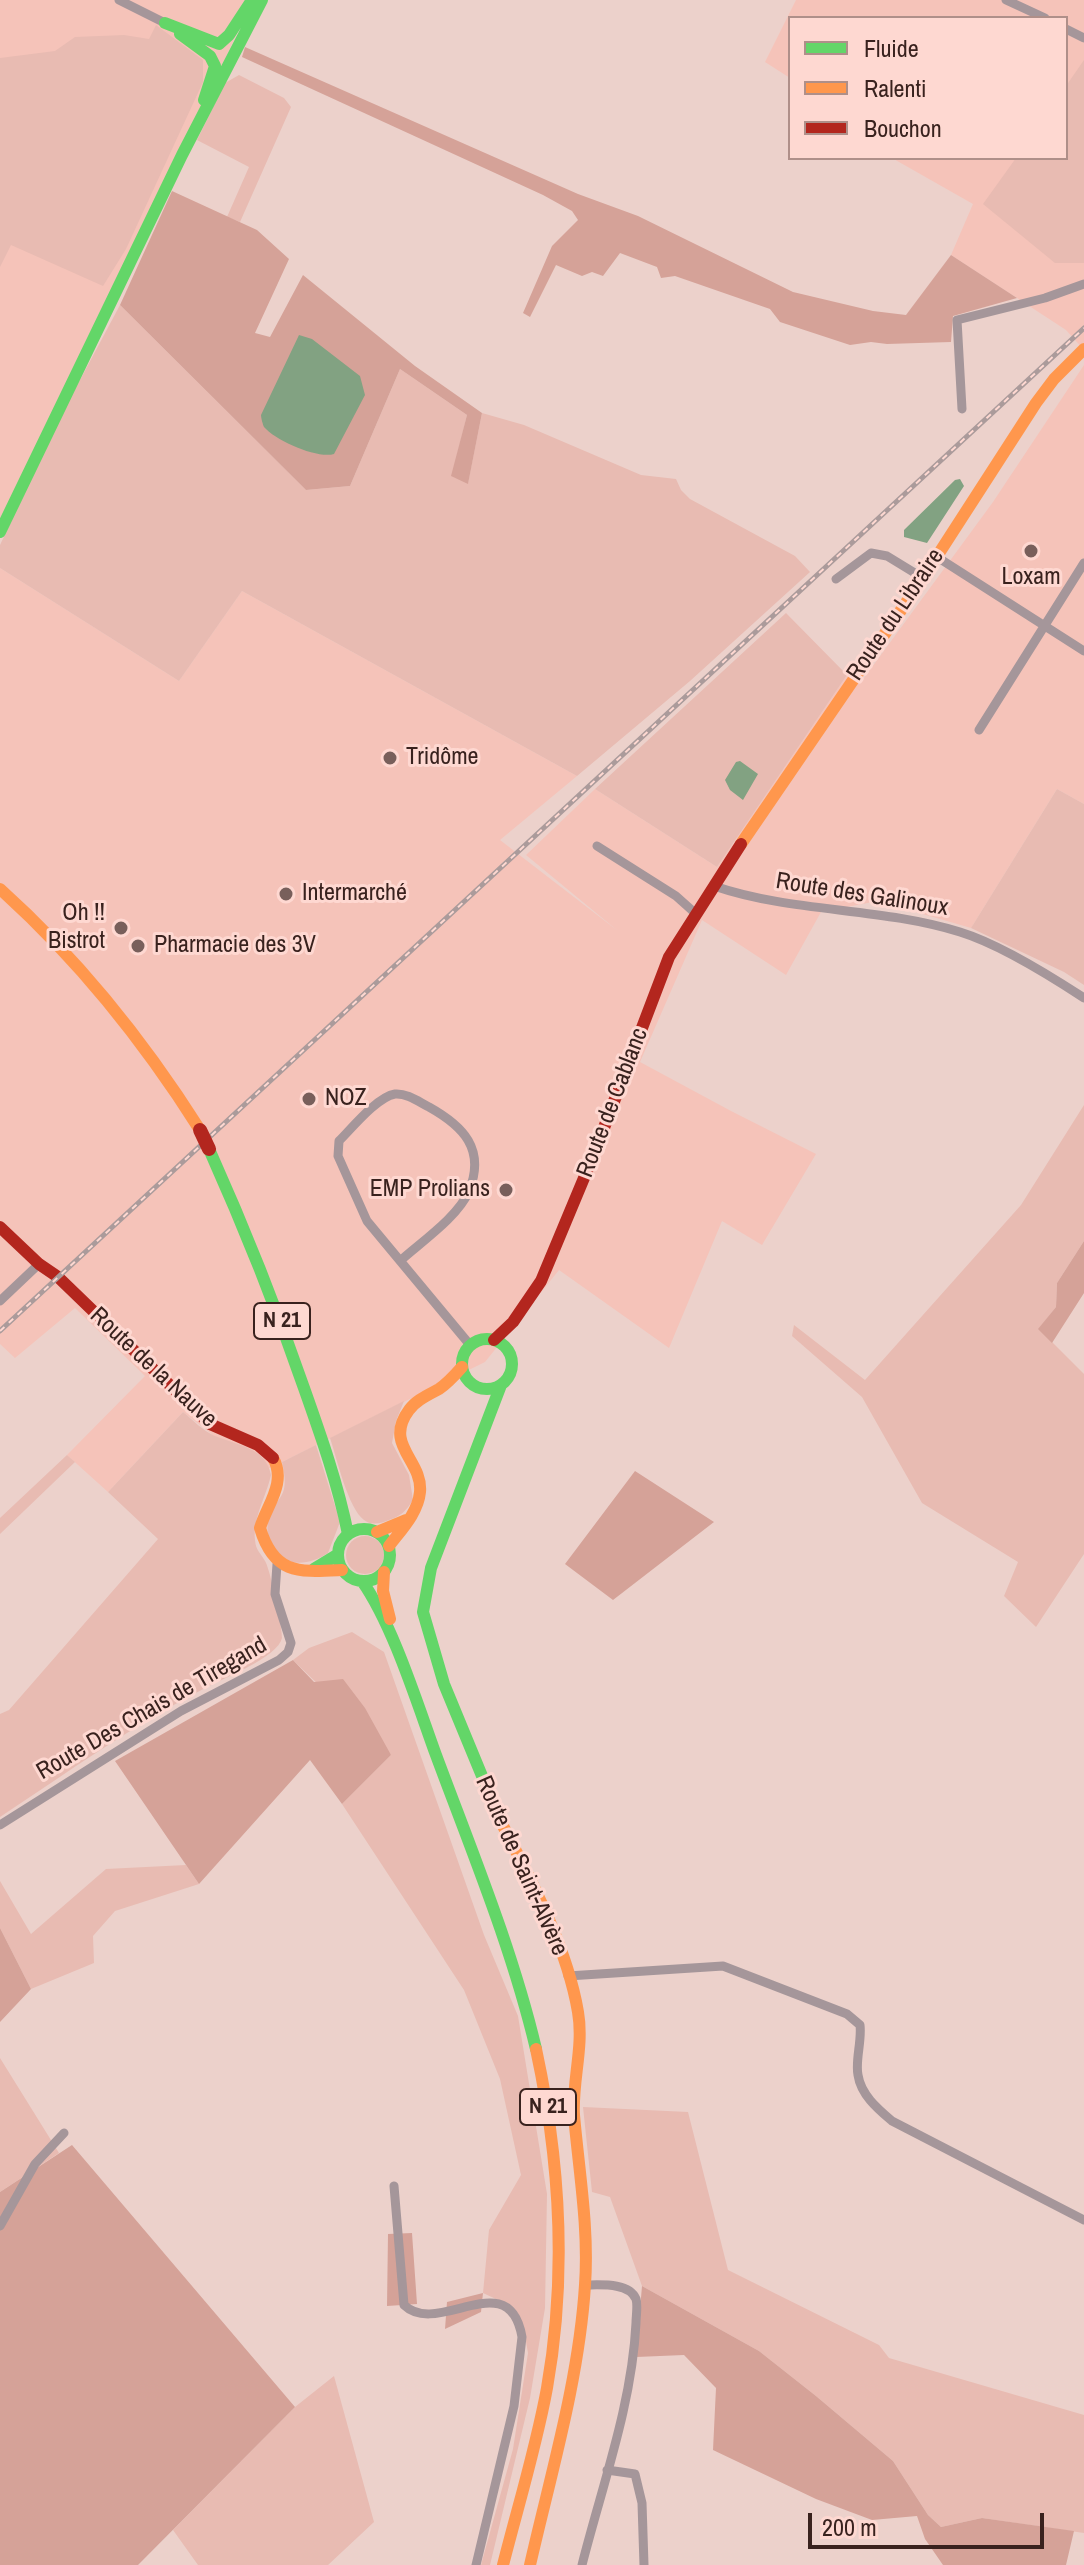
<!DOCTYPE html>
<meta charset="utf-8">
<style>
body{margin:0}
#map{position:relative;width:1084px;height:2565px;overflow:hidden;background:#ecd1cb;font-family:"Archivo Narrow",sans-serif}
canvas{display:block}
.legend{position:absolute;left:788px;top:16px;width:280px;height:144px;box-sizing:border-box;background:#fed8d1;border:2px solid #af8f89;margin:0;padding:10px 14px;list-style:none;font-size:24px;color:#39221e}
.legend li{display:flex;align-items:center;gap:16px;height:40px}
.legend b{width:40px;border:2px solid #af8f89}
.scale{position:absolute;left:808px;top:2513px;width:236px;height:36px;box-sizing:border-box;border:4px solid #39221e;border-top:0;padding-left:10px;font-size:24px;line-height:28px;white-space:nowrap;color:#39221e;-webkit-text-stroke:6px #fed8d1;paint-order:stroke}
</style>
<div id="map">
<canvas width="1084" height="2565"></canvas>
<ul class="legend">
<li><b style="height:10px;background:#63d668"></b>Fluide</li>
<li><b style="height:10px;background:#ff974d"></b>Ralenti</li>
<li><b style="height:10px;background:#b3261e"></b>Bouchon</li>
</ul>
<div class="scale">200 m</div>
</div>
<script>
const context = document.querySelector('canvas').getContext('2d');
context.lineJoin = 'round';
function fillPath(path, color) { context.fillStyle = color; context.fill(path, 'evenodd'); }
function trace(path, color, width, dash) { context.strokeStyle = color; context.lineWidth = width; context.lineCap = dash ? 'butt' : 'round'; context.setLineDash(dash || []); context.stroke(path); }
function drawText(font, color, halo, rows, align = 'center') {
  context.font = font + ' "Archivo Narrow",sans-serif'; context.lineWidth = 6; context.setLineDash([]); context.textBaseline = 'middle'; context.strokeStyle = halo; context.fillStyle = color; for (const [text, x, y, turn = 0] of rows) {
    context.save(); context.translate(x, y); context.rotate((+turn || 0) * Math.PI / 180); context.textAlign = isNaN(turn) ? turn : align; if (halo) context.strokeText(text, 0, 0); context.fillText(text, 0, 0); context.restore();
  }
}
const built = new Path2D(`
 M 0,0 L 253,0 L 0,532 Z
 M 796,0 L 1084,0 L 1084,350 L 1066,330 L 951,255 L 973,204 L 892,158 L 1066,158 L 1066,18 L 790,18 L 790,78 L 765,62 Z
 M 1084,365 L 1084,804 L 1057,789 L 971,928 L 878,901 L 821,912 L 786,975 L 702,920 L 640,1062 L 731,1111 L 816,1154 L 762,1245 L 722,1221 L 669,1348 L 559,1270 L 485,1362 L 282,1462 L 261,1472 L 183,1412 L 108,1492 L 67,1455 L 145,1376 L 75,1308 L 15,1358 L 0,1344 L 0,568 L 179,681 L 242,591 L 577,776 L 500,840 L 618,931 L 526,855 L 595,789 L 717,867 L 847,675 L 864,678 L 993,502 Z`);
const green = new Path2D(`
 M 156,25 L 203,60 L 203,82 L 126,249 L 103,286 L 11,245 L 0,267 L 0,58 L 55,51 L 75,37 L 124,35 L 149,39 Z
 M 1084,60 L 1084,263 L 1055,263 L 983,204 L 1016,158 L 1066,158 L 1066,86 Z
 M 239,75 L 284,98 L 291,107 L 240,222 L 227,217 L 249,167 L 197,140 L 225,83 Z
 M 120,305 L 306,490 L 350,486 L 400,369 L 467,415 L 452,476 L 468,483 L 482,413 L 524,425 L 641,475 L 676,479 L 681,490 L 690,499 L 795,556 L 810,572 L 690,681 L 577,776 L 242,591 L 179,681 L 0,568 L 0,545 L 64,410 Z
 M 786,613 L 847,675 L 717,867 L 595,789 Z
 M 1057,789 L 1084,804 L 1084,985 L 1064,972 L 971,928 Z
 M 1084,1105 L 1084,1241 L 1057,1283 L 1056,1307 L 1039,1329 L 1084,1374 L 1084,1554 L 1036,1627 L 1004,1596 L 1018,1562 L 922,1503 L 862,1397 L 792,1336 L 794,1325 L 865,1380 L 1021,1205 Z
 M 404,1401 L 396,1421 L 392,1443 L 409,1475 L 413,1500 C 406,1511 401,1516 389,1520 C 382,1523 371,1526 364,1520 C 348,1508 337,1459 330,1438 Z
 M 183,1412 C 193,1420 203,1431 215,1436 C 236,1445 266,1447 271,1475 C 266,1497 253,1517 255,1540 C 256,1551 260,1552 265,1561 C 270,1568 283,1630 282,1638 C 278,1657 224,1678 207,1687 C 135,1724 68,1772 0,1817 L 0,1714 L 9,1710 L 158,1539 L 108,1492 Z
 M 316,1445 L 340,1522 L 328,1553 C 310,1565 285,1569 273,1547 C 269,1540 266,1530 268,1522 C 276,1493 291,1501 282,1462 Z
 M 67,1455 L 75,1462 L 0,1534 L 0,1518 Z
 M346 1555a19 19 0 1 1 38 0a19 19 0 1 1-38 0Z
 M 352,1632 L 384,1652 L 484,1935 L 518,2016 L 547,2194 L 545,2308 L 530,2398 L 490,2565 L 481,2565 L 513,2449 L 528,2353 L 523,2324 L 513,2307 L 483,2293 L 489,2230 L 521,2175 L 500,2079 L 464,1990 L 342,1804 L 391,1755 L 293,1660 L 309,1648 Z
 M 186,1865 L 199,1884 L 115,1911 L 93,1936 L 94,1963 L 31,1989 L 0,1928 L 0,1881 L 31,1934 L 106,1869 Z
 M 0,2058 L 59,2153 L 0,2192 Z
 M 583,2107 L 688,2112 L 728,2270 L 879,2345 L 889,2358 L 1084,2415 L 1084,2533 L 982,2518 L 941,2527 L 928,2515 L 893,2461 L 816,2396 L 759,2351 L 642,2286 L 610,2197 L 592,2192 Z
 M 334,2376 L 374,2522 L 328,2565 L 198,2565 L 173,2530 L 295,2407 Z`);
const forest = new Path2D(`
 M 245,47 L 578,194 L 638,216 L 793,292 L 873,311 L 906,315 L 951,255 L 1017,298 L 953,316 L 951,342 L 887,344 L 871,342 L 850,345 L 780,322 L 770,309 L 675,276 L 661,278 L 657,267 L 620,253 L 603,276 L 592,272 L 582,276 L 556,265 L 530,317 L 523,313 L 552,246 L 578,220 L 572,211 L 543,195 L 242,57 Z
 M 172,191 L 257,230 L 289,259 L 255,333 L 270,337 L 303,275 L 415,366 L 482,413 L 468,484 L 451,476 L 467,415 L 400,369 L 350,486 L 306,490 L 120,305 Z
 M 1084,1241 L 1084,1293 L 1052,1343 L 1038,1329 L 1056,1307 L 1057,1283 Z
 M 635,1471 L 714,1522 L 613,1600 L 565,1564 Z
 M 293,1660 L 314,1682 L 343,1679 L 365,1708 L 391,1755 L 342,1804 L 310,1760 L 199,1884 L 115,1761 Z
 M 0,1928 L 31,1989 L 0,2022 Z
 M 72,2145 L 295,2407 L 138,2565 L 0,2565 L 0,2192 Z
 M 412,2233 L 417,2304 L 387,2306 L 388,2234 Z
 M 642,2286 L 759,2351 L 816,2396 L 893,2461 L 928,2515 L 941,2527 L 982,2518 L 1074,2531 L 1066,2565 L 943,2565 L 925,2539 L 917,2516 L 872,2520 L 816,2499 L 713,2450 L 716,2388 L 684,2355 L 636,2357 Z
 M 483,2293 L 481,2312 L 445,2329 L 447,2302 Z`);
const water = new Path2D(`
 M 299,335 L 312,339 L 360,376 L 365,395 L 334,454 C 318,459 276,441 264,427 C 263,425 261,418 261,415 Z
 M 960,479 L 964,486 L 927,543 L 904,537 L 904,530 L 955,480 Z
 M 740,761 L 758,774 L 743,800 L 730,790 L 725,780 L 736,762 Z`);
const street = new Path2D(`
 M 119,0 L 165,23
 M 1006,0 L 1045,18
 M 1066,29 L 1084,38
 M 962,409 L 957,320 L 1045,298 L 1084,284
 M 937,557 L 1084,651
 M 836,579 L 871,553 L 887,556 L 923,578
 M 979,730 L 1084,563
 M 597,846 L 676,896 L 695,913
 M 714,886 C 793,913 880,907 960,932 C 999,944 1049,975 1084,998
 M 400,1261 C 421,1242 458,1217 469,1191 C 486,1149 463,1126 429,1107 C 419,1102 407,1093 395,1094 C 377,1097 352,1128 339,1141 L 338,1156 L 367,1221 L 470,1345
 M 0,1301 L 39,1264
 M 0,1825 L 181,1711 L 279,1660 L 288,1652 L 291,1643 L 275,1594 L 277,1564
 M 568,1976 L 723,1966 L 847,2014 L 860,2025 C 862,2041 855,2061 858,2075 C 861,2095 878,2109 892,2121 L 1084,2220
 M 394,2186 L 404,2305 C 438,2338 509,2263 522,2337 L 514,2406 L 476,2565
 M 0,2226 L 35,2164 L 64,2133
 M 607,2470 L 635,2474 L 642,2503 L 644,2565
 M 582,2565 C 602,2486 632,2405 636,2323 C 636,2316 638,2305 636,2299 C 629,2282 599,2285 585,2285`);
const fast = new Path2D(`
 M 165,23 L 219,44 L 229,35 L 252,0
 M 180,34 L 210,56 L 215,66 L 204,100
 M 0,532 L 182,155 L 262,0
 M 209,1149 C 244,1227 276,1307 304,1388 C 321,1436 338,1484 348,1534
 M462 1364a25 25 0 1 1 50 0a25 25 0 1 1-50 0Z
 M338 1555a26 26 0 1 1 52 0a26 26 0 1 1-52 0Z
 M 314,1569 L 337,1555
 M 362,1581 C 393,1625 417,1703 436,1755 C 472,1852 512,1948 536,2049
 M 501,1822 L 444,1684 L 423,1612 L 431,1568 L 501,1385`);
const slow = new Path2D(`
 M 741,844 L 923,578 L 1036,403 L 1054,379 L 1084,349
 M 0,889 C 79,960 143,1040 200,1130
 M 273,1458 C 287,1482 267,1505 260,1528 C 274,1575 299,1572 342,1570
 M 377,1532 L 406,1520
 M 389,1546 C 401,1530 418,1513 420,1492 C 423,1460 383,1445 409,1410 C 416,1400 428,1395 439,1389 C 448,1383 455,1375 462,1367
 M 384,1572 L 383,1591 L 390,1619
 M 501,1822 C 531,1880 567,1947 578,2012 C 584,2047 572,2081 574,2115 C 579,2172 589,2228 585,2285 C 579,2380 551,2473 530,2565
 M 503,2565 C 518,2506 536,2448 547,2388 C 567,2275 560,2160 536,2049`);
const jam = new Path2D(`
 M 0,1227 L 39,1264 L 58,1277 L 210,1424 L 258,1445 L 273,1458
 M 494,1340 L 513,1322 L 541,1281 L 594,1154 L 669,957 L 741,844`);
const rail = new Path2D(`
 M 0,1331 L 1084,328`);
const jamBridge = new Path2D(`
 M 200,1130 L 209,1149`);
const markers = [
 [1031,551,8,"#785f5b"],
 [390,758,8,"#785f5b"],
 [286,894,8,"#785f5b"],
 [121,928,8,"#785f5b"],
 [138,946,8,"#785f5b"],
 [309,1099,8,"#785f5b"],
 [506,1190,8,"#785f5b"]
];
const shields = [
 [282,1321,56],
 [548,2107,56]
];
const shieldNames = [
 ["N 21",282,1321],
 ["N 21",548,2107]
];
const poiNames = [
 ["Loxam",1031,578,"center"],
 ["Tridôme",406,758],
 ["Intermarché",302,894],
 ["Oh !!",105,914,"right"],
 ["Bistrot",105,942,"right"],
 ["Pharmacie des 3V",154,946],
 ["NOZ",325,1099],
 ["EMP Prolians",490,1190,"right"]
];
const streetNames = [
 ["Route du Libraire",896,615,-56],
 ["Route des Galinoux",862,895,9],
 ["Route de Cablanc",613,1103,-69],
 ["Route de la Nauve",153,1368,43],
 ["Route Des Chais de Tiregand",152,1709,-30],
 ["Route de Saint-Alvère",521,1866,66]
];
fillPath(built, '#f5c3b9');
fillPath(green, '#e8bbb2');
fillPath(forest, '#d5a298');
fillPath(water, '#82a282');
trace(street, '#a5969a', 9);
trace(fast, '#63d668', 12);
trace(slow, '#ff974d', 12);
trace(jam, '#b3261e', 12);
trace(rail, '#ab9b9b', 5);
trace(rail, '#fed8d1', 2, [6]);
trace(jamBridge, '#b3261e', 14);
for (const [x, y, r, color] of markers) { const dot = new Path2D(); dot.arc(x, y, r, 0, 2 * Math.PI); context.fillStyle = color; context.fill(dot); trace(dot, '#fed8d1', 3); }
for (const [x, y, w] of shields) { const box = new Path2D(); box.roundRect(x - w / 2, y - 18, w, 36, 6); context.fillStyle = '#fed8d1'; context.fill(box); trace(box, '#39221e', 2); }
drawText('bold 22px', '#39221e', null, shieldNames);
drawText('24px', '#39221e', '#fed8d1', poiNames, 'left');
drawText('24px', '#39221e', '#fed8d1', streetNames);
</script>
